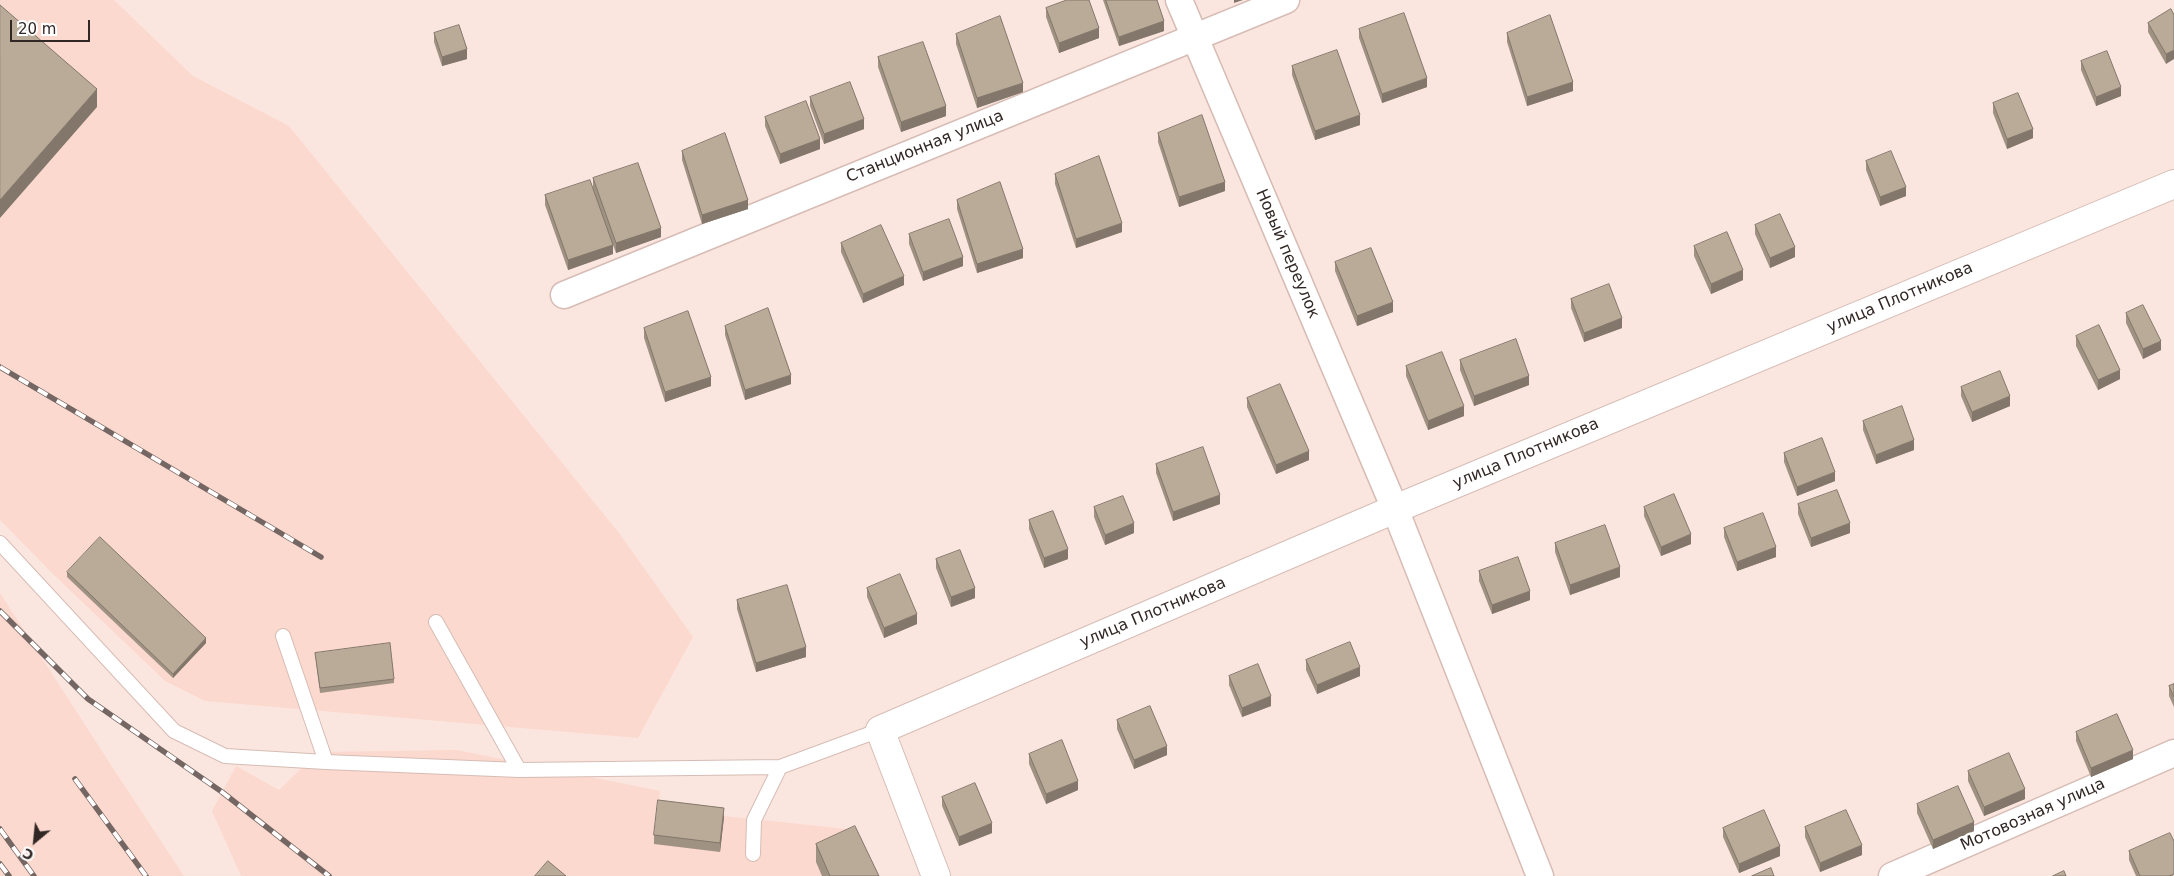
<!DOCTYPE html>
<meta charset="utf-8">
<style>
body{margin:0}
#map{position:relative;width:2174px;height:876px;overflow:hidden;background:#fbe6df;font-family:"DejaVu Sans",sans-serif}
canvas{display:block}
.north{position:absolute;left:10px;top:816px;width:50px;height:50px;-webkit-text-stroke:4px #fff;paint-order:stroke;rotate:208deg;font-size:14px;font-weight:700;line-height:20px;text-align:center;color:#312724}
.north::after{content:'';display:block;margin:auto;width:18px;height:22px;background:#312724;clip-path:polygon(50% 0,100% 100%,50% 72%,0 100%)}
.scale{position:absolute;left:10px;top:20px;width:80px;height:22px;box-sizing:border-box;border:2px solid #312724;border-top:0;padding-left:6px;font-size:15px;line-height:18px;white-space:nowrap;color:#312724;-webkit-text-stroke:4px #fff;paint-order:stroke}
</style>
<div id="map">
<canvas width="2174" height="876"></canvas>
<div class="north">С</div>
<div class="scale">20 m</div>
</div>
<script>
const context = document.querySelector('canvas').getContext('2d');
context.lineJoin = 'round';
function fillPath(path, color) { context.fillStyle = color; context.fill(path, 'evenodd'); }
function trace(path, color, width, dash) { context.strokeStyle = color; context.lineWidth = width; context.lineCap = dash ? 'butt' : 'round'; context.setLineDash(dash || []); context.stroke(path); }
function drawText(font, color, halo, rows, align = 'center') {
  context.font = font + ' "DejaVu Sans",sans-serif'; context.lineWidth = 4.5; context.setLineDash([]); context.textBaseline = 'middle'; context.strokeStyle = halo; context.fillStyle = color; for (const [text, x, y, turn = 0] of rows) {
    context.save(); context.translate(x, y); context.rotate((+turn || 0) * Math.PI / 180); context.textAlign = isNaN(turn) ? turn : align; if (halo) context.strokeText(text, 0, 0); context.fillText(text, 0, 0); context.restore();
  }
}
const built = new Path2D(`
 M 0,0 L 114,0 L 193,76 L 289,126 L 619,533 L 693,637 L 638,738 L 205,701 L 165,681 L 54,575 L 0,520 Z
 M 0,593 L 107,759 L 184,876 L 0,876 Z
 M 457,750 L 660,791 L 658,809 L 847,829 L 871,876 L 241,876 L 212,811 L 236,766 L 279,790 L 318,752 Z`);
const lane = new Path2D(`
 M 0,543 L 174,731 L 225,756 L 326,762
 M 436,622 L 519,770
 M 283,636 L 326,762 L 519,770 L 780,767 L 880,730
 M 753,854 L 754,820 L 780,767`);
const street = new Path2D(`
 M 1179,0 L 1395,509 L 1540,876
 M 564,295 L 1286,0
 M 1892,876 L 2174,753`);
const secondary = new Path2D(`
 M 936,876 L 880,730 L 1395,509 L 2174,184`);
const rail = new Path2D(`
 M 0,367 L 321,557
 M 0,611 L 88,699 L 222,792 L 329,876
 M 75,779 L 146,876
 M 0,829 L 34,876
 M 0,864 L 9,876`);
const wall = new Path2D(`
 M 1103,0 L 1157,0 L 1164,31 L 1119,46 Z
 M 1046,8 L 1099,38 L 1059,53 L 1046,17 Z
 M 2171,9 L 2166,64 L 2148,32 L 2148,23 Z
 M 1359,29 L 1427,87 L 1382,103 L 1359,38 Z
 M 434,33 L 467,59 L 442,66 L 434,42 Z
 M 1507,33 L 1573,91 L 1527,106 L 1507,42 Z
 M 956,34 L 1023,92 L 977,108 L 956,44 Z
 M 878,57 L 946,116 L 901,132 L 878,67 Z
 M 2081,61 L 2121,96 L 2096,106 L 2081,70 Z
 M 1292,66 L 1360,125 L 1315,140 L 1292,75 Z
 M 810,97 L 864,129 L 824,144 L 810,106 Z
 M 1993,103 L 2033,138 L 2007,149 L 1993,113 Z
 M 765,117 L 820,149 L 780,164 L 765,126 Z
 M 1158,133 L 1225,191 L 1179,207 L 1158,142 Z
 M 682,151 L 748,209 L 702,224 L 682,160 Z
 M 1866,161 L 1906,196 L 1880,206 L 1866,170 Z
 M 1055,174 L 1122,232 L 1076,248 L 1055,184 Z
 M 593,178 L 661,237 L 616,253 L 613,245 L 613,254 L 568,270 L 545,205 L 545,195 L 593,187 Z
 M 957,200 L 1023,258 L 977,273 L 957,209 Z
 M 1755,225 L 1795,257 L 1770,268 L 1755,234 Z
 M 909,234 L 963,266 L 923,281 L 909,244 Z
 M 841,243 L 904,285 L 863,303 L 841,252 Z
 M 1694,246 L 1743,280 L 1711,294 L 1694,256 Z
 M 1335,262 L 1393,312 L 1357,326 L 1335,271 Z
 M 1571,299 L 1622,328 L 1584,342 L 1571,308 Z
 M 2126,313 L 2161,350 L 2143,359 L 2126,323 Z
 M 725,326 L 791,384 L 745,400 L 725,335 Z
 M 644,328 L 711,386 L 665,402 L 644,338 Z
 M 2076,336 L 2120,379 L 2098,390 L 2076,346 Z
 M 1460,360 L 1529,385 L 1474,406 L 1460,370 Z
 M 1406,366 L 1464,416 L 1428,430 L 1406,376 Z
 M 1961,387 L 2010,406 L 1972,422 L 1961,396 Z
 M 1247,398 L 1309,460 L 1276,474 L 1247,407 Z
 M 1863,421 L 1914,450 L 1876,464 L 1863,430 Z
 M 1784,453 L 1835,481 L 1797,496 L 1784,462 Z
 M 1156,464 L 1220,504 L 1173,521 L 1156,473 Z
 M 1798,504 L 1850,533 L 1811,547 L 1798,514 Z
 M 1094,507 L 1134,533 L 1105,545 L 1094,517 Z
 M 1644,507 L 1691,544 L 1661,556 L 1644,516 Z
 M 1029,520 L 1068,559 L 1044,568 L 1029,529 Z
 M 1724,528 L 1776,557 L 1737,571 L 1724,537 Z
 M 1555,543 L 1620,577 L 1570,595 L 1555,552 Z
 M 936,559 L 975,598 L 951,607 L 936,568 Z
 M 1479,571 L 1530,600 L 1492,614 L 1479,581 Z
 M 67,572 L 206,643 L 173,678 L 67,577 Z
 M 867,588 L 917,624 L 884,638 L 867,597 Z
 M 737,600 L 806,657 L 756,672 L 737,609 Z
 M 315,653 L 394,679 L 394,683 L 320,693 Z
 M 1306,660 L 1360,676 L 1317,694 L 1306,670 Z
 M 1229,676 L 1271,706 L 1242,717 L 1229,685 Z
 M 2174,684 L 2174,707 L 2169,696 L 2169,686 Z
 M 1117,720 L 1167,755 L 1134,769 L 1117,729 Z
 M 2076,732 L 2133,759 L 2091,777 L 2076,741 Z
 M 1029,754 L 1078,790 L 1046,804 L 1029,764 Z
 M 1968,771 L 2025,799 L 1984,816 L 1968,781 Z
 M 942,797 L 992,833 L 959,846 L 942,806 Z
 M 1917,804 L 1974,831 L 1933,849 L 1917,813 Z
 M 724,817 L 720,852 L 654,844 L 654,835 Z
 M 1805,827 L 1862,855 L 1820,872 L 1805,837 Z
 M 1723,828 L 1780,856 L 1739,873 L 1723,837 Z
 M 816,844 L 879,876 L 822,876 L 816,862 Z
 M 2129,851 L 2174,876 L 2136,876 L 2129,860 Z`);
const shadedWall = new Path2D(`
 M 1234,0 L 1243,0 L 1234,3 Z
 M 1164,21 L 1164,31 L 1119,46 L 1119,37 Z
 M 1099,28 L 1099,38 L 1059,53 L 1059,43 Z
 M 467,49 L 467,59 L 442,66 L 442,57 Z
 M 2174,50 L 2174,59 L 2166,64 L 2166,54 Z
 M 1427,78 L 1427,87 L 1382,103 L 1382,94 Z
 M 1573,82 L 1573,91 L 1527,106 L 1527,97 Z
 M 1023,83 L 1023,92 L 977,108 L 977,98 Z
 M 2121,87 L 2121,96 L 2096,106 L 2096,97 Z
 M 97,89 L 97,107 L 0,218 L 0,200 Z
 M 946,106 L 946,116 L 901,132 L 901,122 Z
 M 1360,115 L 1360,125 L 1315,140 L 1315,131 Z
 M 864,119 L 864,129 L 824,144 L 824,134 Z
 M 2033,129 L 2033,138 L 2007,149 L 2007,139 Z
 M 820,139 L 820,149 L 780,164 L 780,154 Z
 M 1225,182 L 1225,191 L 1179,207 L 1179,197 Z
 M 1906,187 L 1906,196 L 1880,206 L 1880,197 Z
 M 748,200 L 748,209 L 702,224 L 702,215 Z
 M 1122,223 L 1122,232 L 1076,248 L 1076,239 Z
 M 661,228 L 661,237 L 616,253 L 616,243 Z
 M 613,245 L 613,254 L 568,270 L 568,260 Z
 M 1795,247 L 1795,257 L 1770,268 L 1770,258 Z
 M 1023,249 L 1023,258 L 977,273 L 977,264 Z
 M 963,257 L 963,266 L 923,281 L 923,272 Z
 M 1743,270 L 1743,280 L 1711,294 L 1711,284 Z
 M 904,276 L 904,285 L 863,303 L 863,294 Z
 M 1393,302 L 1393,312 L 1357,326 L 1357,316 Z
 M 1622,318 L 1622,328 L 1584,342 L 1584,333 Z
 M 2161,341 L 2161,350 L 2143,359 L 2143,349 Z
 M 2120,370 L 2120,379 L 2098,390 L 2098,380 Z
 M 791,375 L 791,384 L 745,400 L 745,390 Z
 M 1529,376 L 1529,385 L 1474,406 L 1474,396 Z
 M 711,377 L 711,386 L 665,402 L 665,392 Z
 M 2010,396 L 2010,406 L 1972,422 L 1972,412 Z
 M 1464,406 L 1464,416 L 1428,430 L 1428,421 Z
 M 1914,440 L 1914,450 L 1876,464 L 1876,455 Z
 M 1309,451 L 1309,460 L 1276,474 L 1276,465 Z
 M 1835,472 L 1835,481 L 1797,496 L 1797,487 Z
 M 1220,495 L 1220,504 L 1173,521 L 1173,512 Z
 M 1134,523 L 1134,533 L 1105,545 L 1105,535 Z
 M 1850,523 L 1850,533 L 1811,547 L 1811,538 Z
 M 1691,534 L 1691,544 L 1661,556 L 1661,547 Z
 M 1776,547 L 1776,557 L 1737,571 L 1737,562 Z
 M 1068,549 L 1068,559 L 1044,568 L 1044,558 Z
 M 1620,567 L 1620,577 L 1570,595 L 1570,585 Z
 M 975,588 L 975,598 L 951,607 L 951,597 Z
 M 1530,591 L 1530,600 L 1492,614 L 1492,605 Z
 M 917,614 L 917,624 L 884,638 L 884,628 Z
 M 206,638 L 206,643 L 173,678 L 173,674 Z
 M 806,647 L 806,657 L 756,672 L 756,663 Z
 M 1360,667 L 1360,676 L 1317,694 L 1317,685 Z
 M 1271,696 L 1271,706 L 1242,717 L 1242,708 Z
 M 1167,746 L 1167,755 L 1134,769 L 1134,760 Z
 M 2133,750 L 2133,759 L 2091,777 L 2091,768 Z
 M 1078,781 L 1078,790 L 1046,804 L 1046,794 Z
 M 2025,789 L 2025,799 L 1984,816 L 1984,807 Z
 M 724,808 L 724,817 L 720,852 L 720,843 Z
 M 1974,822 L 1974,831 L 1933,849 L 1933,840 Z
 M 992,823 L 992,833 L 959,846 L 959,837 Z
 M 1862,845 L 1862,855 L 1820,872 L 1820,863 Z
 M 1780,846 L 1780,856 L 1739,873 L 1739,864 Z`);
const building = new Path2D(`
 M 1067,0 L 1089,0 L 1099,28 L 1059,43 L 1046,8 Z
 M 1106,0 L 1157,0 L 1164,21 L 1119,37 Z
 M 0,5 L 97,89 L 0,200 Z
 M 2171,9 L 2174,15 L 2174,50 L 2166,54 L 2148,23 Z
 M 1404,13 L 1427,78 L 1382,94 L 1359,29 Z
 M 1550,15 L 1573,82 L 1527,97 L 1507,33 Z
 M 1000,16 L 1023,83 L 977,98 L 956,34 Z
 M 459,25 L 467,49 L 442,57 L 434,33 Z
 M 923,42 L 946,106 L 901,122 L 878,57 Z
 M 1337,50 L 1360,115 L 1315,131 L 1292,66 Z
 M 2107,51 L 2121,87 L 2096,97 L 2081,61 Z
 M 850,82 L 864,119 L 824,134 L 810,97 Z
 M 2018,93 L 2033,129 L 2007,139 L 1993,103 Z
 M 806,101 L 820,139 L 780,154 L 765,117 Z
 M 1202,115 L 1225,182 L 1179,197 L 1158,133 Z
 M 725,133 L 748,200 L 702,215 L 682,151 Z
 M 1891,151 L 1906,187 L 1880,197 L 1866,161 Z
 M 1099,156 L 1122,223 L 1076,239 L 1055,174 Z
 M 638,163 L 661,228 L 616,243 L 593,178 Z
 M 590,180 L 613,245 L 568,260 L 545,195 Z
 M 1000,182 L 1023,249 L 977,264 L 957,200 Z
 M 1780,214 L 1795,247 L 1770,258 L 1755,225 Z
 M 949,219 L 963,257 L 923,272 L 909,234 Z
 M 881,225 L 904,276 L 863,294 L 841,243 Z
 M 1727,232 L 1743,270 L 1711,284 L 1694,246 Z
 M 1371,248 L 1393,302 L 1357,316 L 1335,262 Z
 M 1609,284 L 1622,318 L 1584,333 L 1571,299 Z
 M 2143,305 L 2161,341 L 2143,349 L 2126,313 Z
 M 768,308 L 791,375 L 745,390 L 725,326 Z
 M 688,311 L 711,377 L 665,392 L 644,328 Z
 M 2099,325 L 2120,370 L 2098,380 L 2076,336 Z
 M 1516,339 L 1529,376 L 1474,396 L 1460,360 Z
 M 1442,352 L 1464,406 L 1428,421 L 1406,366 Z
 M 2000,371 L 2010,396 L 1972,412 L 1961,387 Z
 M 1280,384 L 1309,451 L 1276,465 L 1247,398 Z
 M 1902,406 L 1914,440 L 1876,455 L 1863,421 Z
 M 1822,438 L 1835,472 L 1797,487 L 1784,453 Z
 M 1203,447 L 1220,495 L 1173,512 L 1156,464 Z
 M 1837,490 L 1850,523 L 1811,538 L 1798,504 Z
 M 1674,494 L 1691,534 L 1661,547 L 1644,507 Z
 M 1123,496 L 1134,523 L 1105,535 L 1094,507 Z
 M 1053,511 L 1068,549 L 1044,558 L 1029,520 Z
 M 1763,513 L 1776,547 L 1737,562 L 1724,528 Z
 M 1605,525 L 1620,567 L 1570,585 L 1555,543 Z
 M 100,537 L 206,638 L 173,674 L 67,572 Z
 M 960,550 L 975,588 L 951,597 L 936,559 Z
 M 1518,557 L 1530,591 L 1492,605 L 1479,571 Z
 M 900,574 L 917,614 L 884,628 L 867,588 Z
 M 787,585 L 806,647 L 756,663 L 737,600 Z
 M 1350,642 L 1360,667 L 1317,685 L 1306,660 Z
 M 390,643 L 394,679 L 320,688 L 315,653 Z
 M 1258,664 L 1271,696 L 1242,708 L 1229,676 Z
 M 2174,684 L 2174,697 L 2169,686 Z
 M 1150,706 L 1167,746 L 1134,760 L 1117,720 Z
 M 2117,714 L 2133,750 L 2091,768 L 2076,732 Z
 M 1062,740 L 1078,781 L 1046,794 L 1029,754 Z
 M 2009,753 L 2025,789 L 1984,807 L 1968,771 Z
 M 975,783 L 992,823 L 959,837 L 942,797 Z
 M 1958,786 L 1974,822 L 1933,840 L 1917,804 Z
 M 658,800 L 724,808 L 720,843 L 654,835 Z
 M 1764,810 L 1780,846 L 1739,864 L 1723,828 Z
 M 1846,810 L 1862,845 L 1820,863 L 1805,827 Z
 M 855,826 L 879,876 L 830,876 L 816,844 Z
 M 2170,833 L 2174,841 L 2174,874 L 2169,876 L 2140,876 L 2129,851 Z
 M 548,861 L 566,876 L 535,876 Z
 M 1771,868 L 1774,876 L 1752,876 Z
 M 2064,871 L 2066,876 L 2053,876 Z`);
const streetNames = [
 ["Станционная улица",925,147,-22],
 ["Новый переулок",1287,254,67],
 ["улица Плотникова",1900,298,-23],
 ["улица Плотникова",1526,454,-23],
 ["улица Плотникова",1153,613,-23],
 ["Мотовозная улица",2033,815,-24]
];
fillPath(built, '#fcd9ce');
trace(lane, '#d6bcb4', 16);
trace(street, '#d6bcb4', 29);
trace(secondary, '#d6bcb4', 30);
trace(lane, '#fff', 14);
trace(street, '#fff', 26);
trace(secondary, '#fff', 28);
trace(rail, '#746662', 5.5);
trace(rail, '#fff', 4, [11]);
fillPath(wall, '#a09283');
fillPath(shadedWall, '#82776a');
fillPath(building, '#baaa98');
trace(building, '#82776a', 1);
drawText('16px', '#312724', '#fff', streetNames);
</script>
